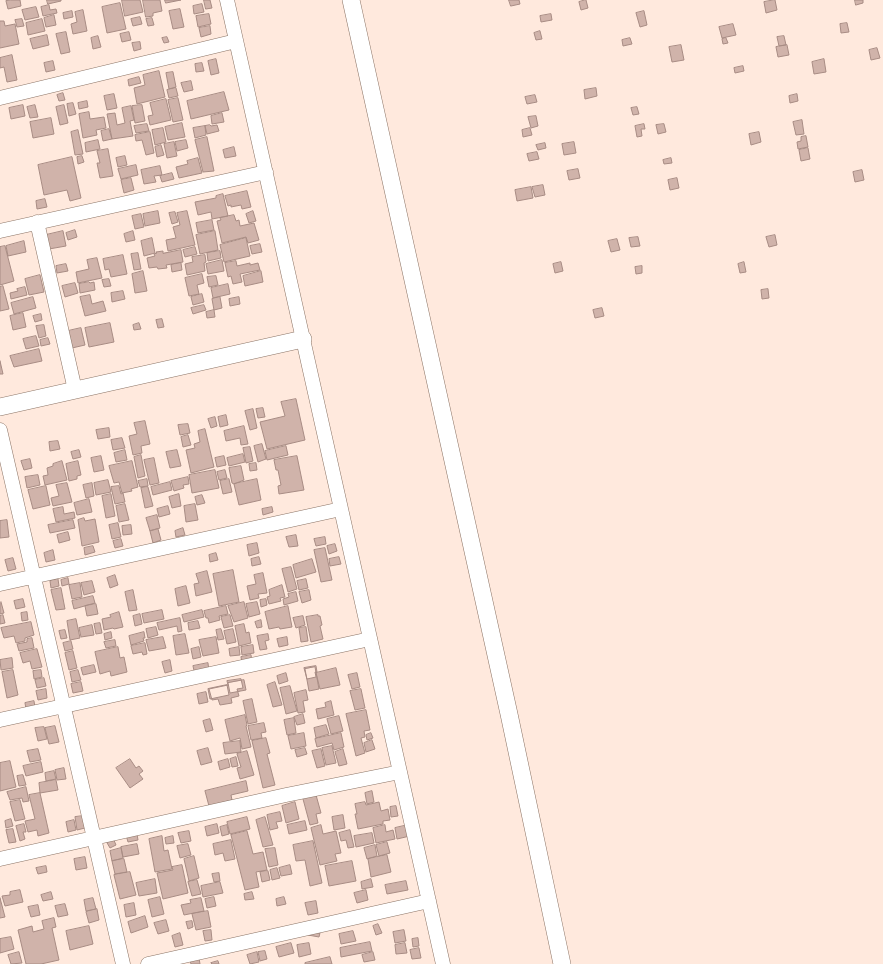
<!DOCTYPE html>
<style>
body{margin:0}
canvas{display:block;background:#ffe9dd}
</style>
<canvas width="883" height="964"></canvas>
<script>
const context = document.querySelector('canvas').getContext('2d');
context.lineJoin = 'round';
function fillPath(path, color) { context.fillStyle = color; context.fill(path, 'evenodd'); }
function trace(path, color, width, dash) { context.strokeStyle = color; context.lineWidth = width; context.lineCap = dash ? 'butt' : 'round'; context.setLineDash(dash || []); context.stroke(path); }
const building = new Path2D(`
 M 11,0 L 20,0 L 21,6 L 8,9 L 6,1 Z
 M 47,0 L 61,0 L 61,1 L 48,4 Z
 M 122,0 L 140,0 L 143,12 L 125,16 Z
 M 143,0 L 160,0 L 162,11 L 153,13 L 153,16 L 146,17 Z
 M 165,0 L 181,0 L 166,3 Z
 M 204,0 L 210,0 L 212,8 L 206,9 Z
 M 509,0 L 519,0 L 520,4 L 511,6 Z
 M 586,0 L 588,8 L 581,10 L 579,2 Z
 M 775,0 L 777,10 L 766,13 L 764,2 Z
 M 855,0 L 863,0 L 863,3 L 856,5 Z
 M 120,3 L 126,29 L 107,33 L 102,7 Z
 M 202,4 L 204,12 L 194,14 L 193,6 Z
 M 49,5 L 50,10 L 56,9 L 57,13 L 43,16 L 41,7 Z
 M 36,7 L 39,17 L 25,20 L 22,10 Z
 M 180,9 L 184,27 L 173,29 L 169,11 Z
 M 83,10 L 87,31 L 73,34 L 71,24 L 77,22 L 75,12 Z
 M 72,11 L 73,17 L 64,19 L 63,13 Z
 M 644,11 L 647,25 L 640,27 L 636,13 Z
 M 209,14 L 211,24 L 198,27 L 196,16 Z
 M 551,14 L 552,20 L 541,22 L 540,16 Z
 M 54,15 L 56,25 L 46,27 L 44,18 Z
 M 140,17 L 142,24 L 133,26 L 131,19 Z
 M 152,18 L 154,25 L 148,26 L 146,19 Z
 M 22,19 L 24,26 L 17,27 L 15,20 Z
 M 42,19 L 45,31 L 28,35 L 26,23 Z
 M 0,21 L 4,21 L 5,26 L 15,24 L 19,44 L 0,48 Z
 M 847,23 L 849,32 L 841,33 L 840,24 Z
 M 733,24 L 736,35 L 722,38 L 719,27 Z
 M 210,26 L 211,34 L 201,37 L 199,28 Z
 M 540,31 L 542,39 L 536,40 L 534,33 Z
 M 66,32 L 70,52 L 61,54 L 56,34 Z
 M 129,32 L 131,40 L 122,42 L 120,34 Z
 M 47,35 L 49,45 L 33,49 L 30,39 Z
 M 98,36 L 101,47 L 93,49 L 91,38 Z
 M 784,36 L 786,45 L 779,46 L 777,37 Z
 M 167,37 L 169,42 L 164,43 L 162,38 Z
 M 630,38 L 632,44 L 623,46 L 622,40 Z
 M 726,38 L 728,43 L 723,44 L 722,39 Z
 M 140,42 L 141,49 L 134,51 L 132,43 Z
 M 681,45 L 684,60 L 672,62 L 669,47 Z
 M 787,45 L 789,55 L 778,57 L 776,47 Z
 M 877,48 L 880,58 L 871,60 L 869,50 Z
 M 12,55 L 17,80 L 7,82 L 4,67 L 0,68 L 0,58 Z
 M 216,59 L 219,73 L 211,75 L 208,61 Z
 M 824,59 L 826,72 L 814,74 L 812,62 Z
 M 53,61 L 55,70 L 46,72 L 44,63 Z
 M 202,63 L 204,71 L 196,72 L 195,64 Z
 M 743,66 L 744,71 L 735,73 L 734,68 Z
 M 159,71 L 165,97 L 137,104 L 134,88 L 145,85 L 143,75 Z
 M 173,72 L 176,87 L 169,89 L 166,73 Z
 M 139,77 L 141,83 L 129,86 L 128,80 Z
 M 191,81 L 193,90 L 184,92 L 181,83 Z
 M 176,88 L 178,96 L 169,98 L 167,90 Z
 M 596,88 L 597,96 L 585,99 L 584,90 Z
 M 224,92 L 229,110 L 191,119 L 187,101 Z
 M 63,93 L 65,100 L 59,101 L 57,95 Z
 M 114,94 L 117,108 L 107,110 L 104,96 Z
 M 797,94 L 798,101 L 790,103 L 789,96 Z
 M 535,95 L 537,102 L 527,104 L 525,97 Z
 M 178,98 L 183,120 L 173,122 L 168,100 Z
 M 166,99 L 171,120 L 150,125 L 148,116 L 153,115 L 150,103 Z
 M 87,101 L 88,107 L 79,109 L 78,103 Z
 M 73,103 L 76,114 L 69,116 L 67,104 Z
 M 23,105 L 25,116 L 11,119 L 9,108 Z
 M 35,105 L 38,117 L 30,118 L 27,107 Z
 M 64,105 L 68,123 L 60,125 L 56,107 Z
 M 142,105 L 145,121 L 135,123 L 132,106 Z
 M 131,106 L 134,120 L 130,121 L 133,136 L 112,139 L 107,114 L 115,113 L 117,125 L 125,123 L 122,108 Z
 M 637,107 L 639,114 L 633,115 L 631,108 Z
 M 89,112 L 90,119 L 104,117 L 106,128 L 96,130 L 97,135 L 83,138 L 79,114 Z
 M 222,113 L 224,122 L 212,124 L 211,116 Z
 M 536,116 L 538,126 L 531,128 L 528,117 Z
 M 51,118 L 54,134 L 33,138 L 30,122 Z
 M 802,120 L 804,134 L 796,135 L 793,122 Z
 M 182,123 L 185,137 L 168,140 L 165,127 Z
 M 147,124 L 149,131 L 136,133 L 134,126 Z
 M 644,124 L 645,129 L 641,129 L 642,136 L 637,137 L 635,126 Z
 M 664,124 L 666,132 L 658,134 L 656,125 Z
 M 210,125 L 211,126 L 217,125 L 219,131 L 207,134 L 205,126 Z
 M 205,126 L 206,135 L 195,138 L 193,128 Z
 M 163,128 L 166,142 L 155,145 L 152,130 Z
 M 530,128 L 532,135 L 523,137 L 522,130 Z
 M 109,129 L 112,139 L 103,141 L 101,131 Z
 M 78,130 L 83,154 L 75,155 L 71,132 Z
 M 150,132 L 154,153 L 146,155 L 142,140 L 136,141 L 135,135 Z
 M 759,132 L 761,142 L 751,145 L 749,134 Z
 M 806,136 L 808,147 L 798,149 L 797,142 L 801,141 L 801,137 Z
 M 207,137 L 214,171 L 203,172 L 195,140 Z
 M 98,140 L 100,149 L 86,152 L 85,143 Z
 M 186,140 L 188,148 L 177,151 L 175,142 Z
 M 174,142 L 177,156 L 167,158 L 164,144 Z
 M 574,142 L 576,153 L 564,155 L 562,144 Z
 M 545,143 L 546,148 L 538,150 L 536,145 Z
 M 161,145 L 164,155 L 157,157 L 155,147 Z
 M 234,147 L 236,156 L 225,158 L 223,150 Z
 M 808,148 L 810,159 L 801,161 L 799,150 Z
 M 108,149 L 113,176 L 100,178 L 97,163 L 100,163 L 97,151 Z
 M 537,152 L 539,159 L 529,161 L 527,154 Z
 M 82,156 L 84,162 L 78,164 L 77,157 Z
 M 125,156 L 127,165 L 118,167 L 116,158 Z
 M 72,157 L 81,198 L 70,201 L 67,190 L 44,195 L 38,165 Z
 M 198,158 L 202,173 L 179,178 L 176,167 L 188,164 L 187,161 Z
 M 671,158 L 672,163 L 664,164 L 663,160 Z
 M 136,165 L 138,175 L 121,179 L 118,169 Z
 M 160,166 L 162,175 L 154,176 L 156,182 L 144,184 L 141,170 Z
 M 578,169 L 580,178 L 569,180 L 567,171 Z
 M 862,170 L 864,180 L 855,182 L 853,172 Z
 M 172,173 L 174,179 L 162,182 L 160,176 Z
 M 131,178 L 134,190 L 124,193 L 121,180 Z
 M 677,178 L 679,188 L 670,190 L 668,180 Z
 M 543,185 L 545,195 L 535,197 L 532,187 Z
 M 531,187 L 533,198 L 517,201 L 515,190 Z
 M 247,191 L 251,207 L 242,209 L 241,205 L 231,207 L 231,205 L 228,206 L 225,196 Z
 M 223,194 L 228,216 L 212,219 L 211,212 L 198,215 L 195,202 L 216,198 L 216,196 Z
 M 45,199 L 47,207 L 37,209 L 36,201 Z
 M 158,211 L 160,223 L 145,226 L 143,214 Z
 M 187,211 L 195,245 L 168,251 L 166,240 L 176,238 L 173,227 L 180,225 L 177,213 Z
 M 253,211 L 256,221 L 249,223 L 246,214 Z
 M 175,212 L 178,222 L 172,224 L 169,213 Z
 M 141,214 L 144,227 L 135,229 L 132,216 Z
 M 234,215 L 236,221 L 239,220 L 240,226 L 254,223 L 259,240 L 248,243 L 246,237 L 222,243 L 217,221 L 221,220 L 220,218 Z
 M 212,220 L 214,230 L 198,233 L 196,223 Z
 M 75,230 L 77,237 L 68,240 L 66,233 Z
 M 63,231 L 66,246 L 49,249 L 46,235 Z
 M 133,231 L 135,240 L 126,242 L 124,234 Z
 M 215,231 L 218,250 L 200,254 L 196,235 Z
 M 775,235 L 777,245 L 769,247 L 766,237 Z
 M 638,237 L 640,246 L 631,247 L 629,238 Z
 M 152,238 L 155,253 L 144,256 L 141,241 Z
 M 246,238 L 250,256 L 224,262 L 220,245 Z
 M 617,239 L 620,250 L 611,252 L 608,241 Z
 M 24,241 L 26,252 L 8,256 L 6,246 Z
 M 260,244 L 262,252 L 252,254 L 250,246 Z
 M 5,246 L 14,281 L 0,285 L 0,247 Z
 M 195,247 L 197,254 L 185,257 L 183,250 Z
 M 181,250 L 183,262 L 166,265 L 167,268 L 158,269 L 157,267 L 149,268 L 147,258 L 155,256 L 154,254 L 157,253 L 156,252 L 163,251 L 163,253 Z
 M 220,251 L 221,258 L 208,261 L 207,253 Z
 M 138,253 L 141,269 L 134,270 L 131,254 Z
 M 123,255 L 127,274 L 111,277 L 109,269 L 105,270 L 103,259 Z
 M 205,255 L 206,262 L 204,263 L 205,271 L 187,275 L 185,264 L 193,262 L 192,257 Z
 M 97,258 L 102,278 L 78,283 L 76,272 L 89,269 L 87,260 Z
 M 222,260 L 224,271 L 208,274 L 206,264 Z
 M 236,261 L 237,266 L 250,263 L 250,265 L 258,263 L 260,270 L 240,274 L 242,282 L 233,284 L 231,276 L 228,277 L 225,263 Z
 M 561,262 L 563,271 L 555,273 L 553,264 Z
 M 744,262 L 746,272 L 740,273 L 738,264 Z
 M 181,263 L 182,270 L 172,272 L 171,265 Z
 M 66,264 L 68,271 L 57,273 L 56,266 Z
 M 642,266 L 642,273 L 636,274 L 635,267 Z
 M 143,271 L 147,291 L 135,293 L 132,274 Z
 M 261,271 L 263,282 L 245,286 L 243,276 Z
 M 202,274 L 204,283 L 197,285 L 199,294 L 189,296 L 185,278 Z
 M 40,275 L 44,292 L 29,295 L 25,279 Z
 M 216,276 L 218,285 L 209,287 L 207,277 Z
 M 109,279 L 111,286 L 104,287 L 102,280 Z
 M 89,282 L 90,283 L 94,282 L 95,290 L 80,293 L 79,284 Z
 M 75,283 L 78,293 L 65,297 L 62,286 Z
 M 228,284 L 230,294 L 213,298 L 211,288 Z
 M 3,286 L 9,309 L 0,311 L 0,287 Z
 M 25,287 L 27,295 L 11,299 L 10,293 L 18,291 L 17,289 Z
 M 768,289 L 769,298 L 762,299 L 761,290 Z
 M 123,291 L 125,299 L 112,302 L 111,293 Z
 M 202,294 L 204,302 L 193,305 L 191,297 Z
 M 90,295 L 92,304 L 103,301 L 106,311 L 85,316 L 80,297 Z
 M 33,297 L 36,308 L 14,314 L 11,303 Z
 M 220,297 L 222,308 L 214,310 L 212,299 Z
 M 239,297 L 240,304 L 230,306 L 229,299 Z
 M 204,305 L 206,310 L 193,314 L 191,308 Z
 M 602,308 L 604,316 L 595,318 L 593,310 Z
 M 214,310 L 215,317 L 207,318 L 206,312 Z
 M 23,313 L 26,327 L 13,330 L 10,316 Z
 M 41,314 L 42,320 L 35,322 L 33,316 Z
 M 162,319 L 164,327 L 158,328 L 156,320 Z
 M 110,323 L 114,342 L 89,347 L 85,328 Z
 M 139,323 L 141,329 L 134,330 L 133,325 Z
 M 44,325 L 46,336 L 39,338 L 36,326 Z
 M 81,328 L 85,345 L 72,348 L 68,331 Z
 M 36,336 L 39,346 L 26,349 L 23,339 Z
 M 48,338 L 50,344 L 41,346 L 40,340 Z
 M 39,349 L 42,361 L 14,367 L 10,356 Z
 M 0,361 L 3,374 L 0,374 Z
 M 296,399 L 305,440 L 267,449 L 260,422 L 285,416 L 281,402 Z
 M 263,408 L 265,417 L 258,418 L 256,409 Z
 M 253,409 L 257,428 L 250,430 L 245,411 Z
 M 226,415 L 228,425 L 220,427 L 218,417 Z
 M 215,417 L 217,426 L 211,428 L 208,419 Z
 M 145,421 L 150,444 L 141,446 L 142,453 L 133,455 L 129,436 L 137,434 L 134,423 Z
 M 188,424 L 190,433 L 180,435 L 178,425 Z
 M 244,426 L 248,444 L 241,445 L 240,438 L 226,441 L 224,431 Z
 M 109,428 L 110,437 L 98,439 L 96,430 Z
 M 205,429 L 214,467 L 191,473 L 186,450 L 195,448 L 194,444 L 200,442 L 198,431 Z
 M 188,435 L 191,445 L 183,447 L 181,437 Z
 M 122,438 L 125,448 L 113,450 L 111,440 Z
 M 58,441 L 60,449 L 50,451 L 49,442 Z
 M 262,444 L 266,459 L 258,462 L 254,446 Z
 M 286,446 L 288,455 L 267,460 L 265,451 Z
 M 250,447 L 253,461 L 246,463 L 243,448 Z
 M 79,450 L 81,457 L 73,459 L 71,452 Z
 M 125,450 L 127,460 L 116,462 L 114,453 Z
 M 177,450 L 181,466 L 170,468 L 166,452 Z
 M 243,454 L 245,462 L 229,466 L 227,458 Z
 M 141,455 L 145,476 L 138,478 L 134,457 Z
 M 101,456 L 104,470 L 94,472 L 91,458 Z
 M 224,456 L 226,465 L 217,467 L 215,458 Z
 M 297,456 L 304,490 L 279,494 L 278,486 L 281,485 L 278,470 L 276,470 L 274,460 Z
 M 154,458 L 159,483 L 150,485 L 144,460 Z
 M 30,459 L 32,468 L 24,470 L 21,461 Z
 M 62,461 L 67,480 L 45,485 L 43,476 L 48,475 L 47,468 L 53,466 L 53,464 Z
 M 78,461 L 81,475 L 77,476 L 77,479 L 69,481 L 66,464 Z
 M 132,461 L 138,487 L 131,489 L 132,491 L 122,493 L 119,482 L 114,483 L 109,466 Z
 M 256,463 L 257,470 L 250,471 L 249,464 Z
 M 241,466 L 244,480 L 234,484 L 232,483 L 229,468 Z
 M 215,470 L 219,488 L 192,493 L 189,475 Z
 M 225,470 L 227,478 L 219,480 L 217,472 Z
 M 38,475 L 40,485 L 27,488 L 25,477 Z
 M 188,477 L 189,484 L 183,485 L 184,488 L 174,491 L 171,481 Z
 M 147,479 L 148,486 L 140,487 L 138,481 Z
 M 229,479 L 232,492 L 223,494 L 220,481 Z
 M 257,479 L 261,500 L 239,505 L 234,484 Z
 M 108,480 L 111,492 L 96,495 L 94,483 Z
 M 170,482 L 172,490 L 153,495 L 151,487 Z
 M 67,483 L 72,502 L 53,506 L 51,498 L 59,496 L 56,485 Z
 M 92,483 L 94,496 L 86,498 L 83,485 Z
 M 46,486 L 50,505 L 33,509 L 28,490 Z
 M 119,486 L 121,494 L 123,493 L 125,502 L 115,504 L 111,487 Z
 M 148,487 L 153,506 L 145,508 L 141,488 Z
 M 111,494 L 115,516 L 106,518 L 102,496 Z
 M 179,494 L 181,506 L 172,508 L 169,497 Z
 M 202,495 L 205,503 L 197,505 L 195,497 Z
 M 89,499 L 92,512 L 77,515 L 74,503 Z
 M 125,504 L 129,520 L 119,522 L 116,506 Z
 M 195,504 L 198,520 L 186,522 L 184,506 Z
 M 168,506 L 170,514 L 159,517 L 157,509 Z
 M 63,507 L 64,514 L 74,512 L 75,518 L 56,522 L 53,509 Z
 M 272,507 L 273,512 L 263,515 L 262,509 Z
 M 157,515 L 160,528 L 150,531 L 146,518 Z
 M 84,518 L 85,521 L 95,519 L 99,542 L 82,546 L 78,520 Z
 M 7,520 L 9,537 L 0,538 L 0,521 Z
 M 73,520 L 75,528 L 50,533 L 48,525 Z
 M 118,523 L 121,537 L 112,539 L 109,525 Z
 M 131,525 L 132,534 L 123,535 L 122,526 Z
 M 183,528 L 185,535 L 176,537 L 175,531 Z
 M 158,529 L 161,540 L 153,543 L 150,531 Z
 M 68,532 L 70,540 L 59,543 L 57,535 Z
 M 296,535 L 298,546 L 289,547 L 286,537 Z
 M 325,537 L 326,544 L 316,546 L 314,539 Z
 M 121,539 L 123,546 L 115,548 L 113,541 Z
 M 257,543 L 259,553 L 249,556 L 247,545 Z
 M 335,544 L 337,551 L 329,554 L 327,546 Z
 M 93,546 L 95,552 L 85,555 L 84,548 Z
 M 325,548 L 332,580 L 321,582 L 314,550 Z
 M 53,550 L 55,560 L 46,562 L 44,553 Z
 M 216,553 L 218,560 L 210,562 L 209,555 Z
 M 259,557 L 261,564 L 252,566 L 251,559 Z
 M 339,557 L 341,564 L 330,566 L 329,559 Z
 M 13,558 L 16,569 L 8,571 L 5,560 Z
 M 312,559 L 316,572 L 296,578 L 293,565 Z
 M 291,567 L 297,589 L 288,592 L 282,569 Z
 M 233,570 L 239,602 L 219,606 L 213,574 Z
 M 207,571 L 212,592 L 196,596 L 194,584 L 199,583 L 196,574 Z
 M 263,573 L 267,593 L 258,594 L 259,598 L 250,600 L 247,586 L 256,584 L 254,575 Z
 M 115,575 L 118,585 L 110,588 L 107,578 Z
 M 68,578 L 69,584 L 62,586 L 61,580 Z
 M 58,579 L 59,586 L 51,588 L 50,581 Z
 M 306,579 L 308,588 L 299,590 L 297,581 Z
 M 92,581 L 95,592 L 84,595 L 81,583 Z
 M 80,583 L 82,597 L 72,599 L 69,585 Z
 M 282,585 L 285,597 L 280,598 L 281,601 L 269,604 L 267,597 L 270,596 L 269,590 Z
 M 186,586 L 190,603 L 178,606 L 175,589 Z
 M 61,588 L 65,609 L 56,610 L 51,590 Z
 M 133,590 L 137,610 L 129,611 L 125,592 Z
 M 309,590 L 311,600 L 302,603 L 299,592 Z
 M 296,592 L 298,601 L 284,605 L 283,599 L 289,597 L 288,594 Z
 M 93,596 L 95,603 L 74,609 L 72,601 Z
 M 23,599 L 25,607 L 16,609 L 14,601 Z
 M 266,599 L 267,605 L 261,607 L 260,600 Z
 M 1,602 L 4,613 L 0,614 L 0,603 Z
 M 244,602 L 248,618 L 234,622 L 228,606 Z
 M 257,602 L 260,614 L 249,617 L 246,604 Z
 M 96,604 L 98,614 L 87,616 L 85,606 Z
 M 226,606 L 228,614 L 219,616 L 220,620 L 209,623 L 208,618 L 206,618 L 204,611 Z
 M 288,606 L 292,627 L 280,629 L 279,627 L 269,629 L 265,612 Z
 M 162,610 L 164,619 L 144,623 L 142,614 Z
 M 202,610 L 204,617 L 184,622 L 182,615 Z
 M 27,612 L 28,620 L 22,621 L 21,613 Z
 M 119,612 L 123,627 L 114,629 L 113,628 L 104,630 L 102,619 L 111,617 L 110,615 Z
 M 140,614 L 142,624 L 135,626 L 133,616 Z
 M 3,615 L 5,623 L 0,624 L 0,616 Z
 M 230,615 L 233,626 L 224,628 L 221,617 Z
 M 318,615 L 318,616 L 320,616 L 322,625 L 320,626 L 323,639 L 311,642 L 306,617 Z
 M 303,616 L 305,625 L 296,628 L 293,618 Z
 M 180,618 L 182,631 L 178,632 L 177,626 L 159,630 L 157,623 Z
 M 76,619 L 80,638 L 70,640 L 67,621 Z
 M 261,620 L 262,627 L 257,628 L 255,622 Z
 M 198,621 L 200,628 L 189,630 L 188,623 Z
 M 31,622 L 34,635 L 25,638 L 25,641 L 16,643 L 14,636 L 4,638 L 1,628 Z
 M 100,623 L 102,633 L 96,634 L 94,624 Z
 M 244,624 L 246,633 L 249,632 L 251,643 L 239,646 L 235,626 Z
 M 92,625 L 94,635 L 81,637 L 79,628 Z
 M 156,627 L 158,635 L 148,638 L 146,629 Z
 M 306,627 L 308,641 L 301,642 L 299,628 Z
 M 221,629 L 224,639 L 218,640 L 216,630 Z
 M 233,629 L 236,642 L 227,644 L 224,631 Z
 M 65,630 L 67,638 L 61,639 L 59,631 Z
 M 111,632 L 112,638 L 105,640 L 104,634 Z
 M 144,632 L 145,638 L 143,638 L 144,641 L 131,645 L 129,636 Z
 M 185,634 L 189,653 L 176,655 L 173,636 Z
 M 268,634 L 269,640 L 265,641 L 267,649 L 260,650 L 257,636 Z
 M 163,637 L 166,648 L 149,651 L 146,640 Z
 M 216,637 L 219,653 L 203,656 L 199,640 Z
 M 287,637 L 288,645 L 279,647 L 277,639 Z
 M 32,638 L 34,648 L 19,651 L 17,644 L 27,642 L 27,639 Z
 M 115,640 L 116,646 L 106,648 L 104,642 Z
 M 71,641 L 73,649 L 65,651 L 63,643 Z
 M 145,643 L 147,654 L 143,655 L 142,652 L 133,654 L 131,646 Z
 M 253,645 L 254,653 L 242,655 L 241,647 Z
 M 118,647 L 120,658 L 124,657 L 127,672 L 111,676 L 110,671 L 100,674 L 95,652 Z
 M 199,647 L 201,657 L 193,659 L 191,649 Z
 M 239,647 L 240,655 L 230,656 L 229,649 Z
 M 37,649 L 42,667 L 32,669 L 30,661 L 23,663 L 20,653 Z
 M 73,651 L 77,668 L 69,670 L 65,653 Z
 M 251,655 L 252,661 L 242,663 L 241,657 Z
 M 12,658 L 13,668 L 1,670 L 0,660 Z
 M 170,660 L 172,671 L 165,673 L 162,662 Z
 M 208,663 L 209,672 L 195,675 L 193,666 Z
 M 94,665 L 96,672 L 83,675 L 81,668 Z
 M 316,666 L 317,672 L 315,672 L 316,677 L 307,679 L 304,668 Z
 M 315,667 L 319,689 L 309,691 L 305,669 Z
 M 336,668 L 340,685 L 320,689 L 316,673 Z
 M 13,670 L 18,695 L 7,698 L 2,672 Z
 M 41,670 L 42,677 L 34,679 L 33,671 Z
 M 78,670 L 81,680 L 72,682 L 70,672 Z
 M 286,673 L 288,681 L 279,684 L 277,676 Z
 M 357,673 L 360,687 L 352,689 L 348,675 Z
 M 44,678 L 46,686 L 37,688 L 35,680 Z
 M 241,679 L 243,688 L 237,689 L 239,696 L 231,698 L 232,703 L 220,705 L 218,699 L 212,700 L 209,689 L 228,685 L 227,681 Z
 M 244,680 L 246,690 L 230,693 L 228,683 Z
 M 81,682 L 83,691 L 73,693 L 71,684 Z
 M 275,682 L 282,705 L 273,707 L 267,685 Z
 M 227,685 L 229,695 L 210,699 L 208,689 Z
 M 290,686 L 297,711 L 286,714 L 280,688 Z
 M 46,689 L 47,698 L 38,700 L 36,691 Z
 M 361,689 L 365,708 L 355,710 L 350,691 Z
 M 306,690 L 308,700 L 303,701 L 305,712 L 298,713 L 294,693 Z
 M 206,692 L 208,702 L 199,704 L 197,694 Z
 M 252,699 L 257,722 L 248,724 L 243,701 Z
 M 34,701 L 35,707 L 26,709 L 25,703 Z
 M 331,701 L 334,715 L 318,719 L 316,709 L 326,707 L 325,703 Z
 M 366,710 L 370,730 L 364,731 L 365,737 L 361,738 L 365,753 L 356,756 L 346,714 Z
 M 303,714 L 305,723 L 297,725 L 294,717 Z
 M 245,715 L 247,725 L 246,726 L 251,747 L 242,749 L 240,738 L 230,741 L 225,720 Z
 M 339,716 L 343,731 L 331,734 L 327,719 Z
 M 294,718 L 296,733 L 287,735 L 284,720 Z
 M 210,719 L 213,730 L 206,732 L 203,721 Z
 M 264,723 L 266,732 L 261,733 L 262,738 L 251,740 L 248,726 Z
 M 326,725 L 329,734 L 316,738 L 314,728 Z
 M 55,726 L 59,742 L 49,744 L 45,728 Z
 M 44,727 L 47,739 L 38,741 L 35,728 Z
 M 304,733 L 306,746 L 291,749 L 288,736 Z
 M 341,733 L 344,747 L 334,750 L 332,743 L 317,747 L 315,739 Z
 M 371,733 L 373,738 L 367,740 L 366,735 Z
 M 266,738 L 270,753 L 267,754 L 275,785 L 263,788 L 252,741 Z
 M 372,740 L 375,749 L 366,752 L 364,743 Z
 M 240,741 L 241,752 L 225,754 L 223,743 Z
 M 332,746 L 336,763 L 326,765 L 322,748 Z
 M 208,748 L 212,762 L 201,765 L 197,751 Z
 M 305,748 L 307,754 L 297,757 L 295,750 Z
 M 38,749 L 41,760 L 30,762 L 27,751 Z
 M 321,749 L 325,766 L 317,768 L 312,751 Z
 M 343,749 L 347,764 L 339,766 L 335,752 Z
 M 247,751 L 254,775 L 240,779 L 237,768 L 241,767 L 237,754 Z
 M 236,757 L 238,766 L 232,767 L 230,759 Z
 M 130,759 L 136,768 L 139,766 L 143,771 L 139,774 L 143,779 L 130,788 L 116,768 Z
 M 228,759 L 230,767 L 220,770 L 218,762 Z
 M 10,761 L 16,787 L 0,791 L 0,763 Z
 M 41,762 L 43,772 L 26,776 L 23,766 Z
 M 64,768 L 66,779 L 57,780 L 55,770 Z
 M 54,771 L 56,779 L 46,781 L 45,773 Z
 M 23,775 L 26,785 L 19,786 L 17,776 Z
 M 56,780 L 58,790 L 40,793 L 39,783 Z
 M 246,781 L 248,791 L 231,795 L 232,800 L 209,806 L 205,791 Z
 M 26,787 L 29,801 L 23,802 L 22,798 L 10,800 L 7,792 Z
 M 372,791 L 374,802 L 367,804 L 365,793 Z
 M 40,793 L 49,833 L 38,836 L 37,830 L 28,832 L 25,821 L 35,819 L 29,795 Z
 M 316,795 L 321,813 L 316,814 L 318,823 L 310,825 L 303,799 Z
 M 20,800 L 25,819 L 15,821 L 10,802 Z
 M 295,802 L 299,819 L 286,823 L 282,806 Z
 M 365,802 L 366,805 L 379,802 L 381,811 L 388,809 L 390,820 L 383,821 L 383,824 L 358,829 L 355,814 L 357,814 L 355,804 Z
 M 396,806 L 398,816 L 391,817 L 390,807 Z
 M 280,812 L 282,821 L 276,822 L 278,828 L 270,830 L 267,815 Z
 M 343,815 L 345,828 L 334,830 L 332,817 Z
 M 83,816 L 85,828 L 77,830 L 75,817 Z
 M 247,817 L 250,829 L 230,834 L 227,822 Z
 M 265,817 L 273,845 L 263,847 L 256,820 Z
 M 11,819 L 13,826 L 6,828 L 5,821 Z
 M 74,820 L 76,830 L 68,832 L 66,822 Z
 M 305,821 L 307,830 L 289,834 L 287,825 Z
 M 24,824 L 26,832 L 23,832 L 25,839 L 20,841 L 16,826 Z
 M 217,824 L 219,833 L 207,836 L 205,827 Z
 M 227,825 L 229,834 L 222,836 L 220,827 Z
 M 321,825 L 323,834 L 336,831 L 341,853 L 335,854 L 337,861 L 320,865 L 311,828 Z
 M 385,825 L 386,832 L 393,830 L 395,839 L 376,843 L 373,828 Z
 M 408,825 L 410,836 L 397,839 L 395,828 Z
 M 13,829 L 16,842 L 9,843 L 6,830 Z
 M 350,830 L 354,847 L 348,848 L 346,840 L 341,841 L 339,833 Z
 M 189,831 L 191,841 L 181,843 L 178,833 Z
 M 247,831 L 253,854 L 263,852 L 267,870 L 256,872 L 259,887 L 245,890 L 231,835 Z
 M 372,833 L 374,843 L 356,847 L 354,836 Z
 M 137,834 L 138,840 L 128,842 L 126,835 Z
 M 162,836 L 164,851 L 168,850 L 172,869 L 155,872 L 149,839 Z
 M 173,836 L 174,843 L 166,844 L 165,838 Z
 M 113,838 L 116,845 L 110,848 L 106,841 Z
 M 231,840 L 235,859 L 225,861 L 223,853 L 215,855 L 213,844 Z
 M 313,841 L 322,883 L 310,886 L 305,860 L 296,861 L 293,845 Z
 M 387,842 L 390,853 L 379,856 L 376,845 Z
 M 137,844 L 139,854 L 123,857 L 121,847 Z
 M 188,844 L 191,855 L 180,858 L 177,846 Z
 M 375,845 L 377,856 L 367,859 L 364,848 Z
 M 121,848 L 123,858 L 112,861 L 110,851 Z
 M 275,848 L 278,865 L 269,867 L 265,849 Z
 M 387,855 L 391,872 L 371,877 L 368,859 Z
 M 194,856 L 199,878 L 189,881 L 184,859 Z
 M 85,857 L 87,868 L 76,870 L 74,859 Z
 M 124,859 L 127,872 L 115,874 L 112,861 Z
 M 352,861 L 356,881 L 329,886 L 325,866 Z
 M 182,865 L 188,893 L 163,899 L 157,873 L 173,870 L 172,867 Z
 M 290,865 L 292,874 L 281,876 L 279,868 Z
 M 46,866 L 47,872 L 38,874 L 36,868 Z
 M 277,868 L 280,878 L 272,880 L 270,870 Z
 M 268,871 L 270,880 L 262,882 L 260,872 Z
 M 130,872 L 136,895 L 120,899 L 114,875 Z
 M 219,873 L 220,881 L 214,882 L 212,874 Z
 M 155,879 L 157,893 L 139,896 L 136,883 Z
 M 371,879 L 373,887 L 362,889 L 361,882 Z
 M 197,880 L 201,894 L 192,896 L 188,882 Z
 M 406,881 L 408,890 L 387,894 L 385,885 Z
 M 220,882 L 223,893 L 203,897 L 201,886 Z
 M 20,890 L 23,902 L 5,906 L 2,896 L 10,895 L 10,892 Z
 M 366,890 L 368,900 L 357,903 L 354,893 Z
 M 51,892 L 53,899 L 43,901 L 41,895 Z
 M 252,892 L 254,899 L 245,900 L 244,894 Z
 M 160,897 L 164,914 L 152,917 L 148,900 Z
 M 214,897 L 216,906 L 207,908 L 205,899 Z
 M 284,897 L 286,904 L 277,906 L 276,899 Z
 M 0,898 L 5,917 L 0,918 Z
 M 93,898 L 96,909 L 86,911 L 84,900 Z
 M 201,898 L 204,911 L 184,915 L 181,905 L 191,903 L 190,900 Z
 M 316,901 L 318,913 L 308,915 L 305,903 Z
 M 134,903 L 136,915 L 126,917 L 124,905 Z
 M 65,904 L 68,915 L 58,917 L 55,906 Z
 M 38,905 L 40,915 L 31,917 L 28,907 Z
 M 97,909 L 99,920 L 89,923 L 86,912 Z
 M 208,911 L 211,927 L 196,930 L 192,914 Z
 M 145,916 L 148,927 L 131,933 L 128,922 Z
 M 54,918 L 56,927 L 52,928 L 59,960 L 41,964 L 26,964 L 18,930 L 32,926 L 33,932 L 44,929 L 42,921 Z
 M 166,920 L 169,931 L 158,934 L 154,923 Z
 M 192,921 L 193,927 L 188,929 L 186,922 Z
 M 378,924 L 382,933 L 376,935 L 373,926 Z
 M 89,926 L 93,944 L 70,950 L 66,931 Z
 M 211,930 L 212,940 L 205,941 L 203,931 Z
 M 404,930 L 406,941 L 395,943 L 393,932 Z
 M 353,931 L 356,941 L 341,944 L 339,934 Z
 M 308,932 L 320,933 L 319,937 L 308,935 Z
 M 180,933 L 183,945 L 175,947 L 172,936 Z
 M 11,937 L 14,949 L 0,953 L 0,939 Z
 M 418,938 L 419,946 L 413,947 L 412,939 Z
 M 370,942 L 372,951 L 341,957 L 340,948 Z
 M 291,943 L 294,953 L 279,957 L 276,947 Z
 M 309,943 L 311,954 L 299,957 L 297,945 Z
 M 405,943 L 407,953 L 396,954 L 395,945 Z
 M 419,948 L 421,958 L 412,959 L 410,950 Z
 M 265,951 L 267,959 L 260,961 L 258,952 Z
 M 19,952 L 22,963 L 11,964 L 8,955 Z
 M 257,952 L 259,962 L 250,964 L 247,955 Z
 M 373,952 L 375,960 L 364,962 L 362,955 Z
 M 330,957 L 332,964 L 305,964 L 305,963 Z
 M 199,958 L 200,964 L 191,964 L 190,960 Z
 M 218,961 L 219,964 L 212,964 L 211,963 Z`);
const minor = new Path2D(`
 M 227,0 L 443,964
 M 0,98 L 236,41
 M 37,222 L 75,390
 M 0,231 L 266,172
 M 0,430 L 123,964
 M 0,584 L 341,509
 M 0,720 L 370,639
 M 0,859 L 286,795 L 400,772
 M 148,964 L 429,901`);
const tertiary = new Path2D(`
 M 351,0 L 509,714 L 562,964
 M 0,407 L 303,339`);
fillPath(building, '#d0b3aa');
trace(building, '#a88c84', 1);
trace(minor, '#8c7567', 15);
trace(tertiary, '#8c7567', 18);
trace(minor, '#fff', 14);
trace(tertiary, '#fff', 17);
</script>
